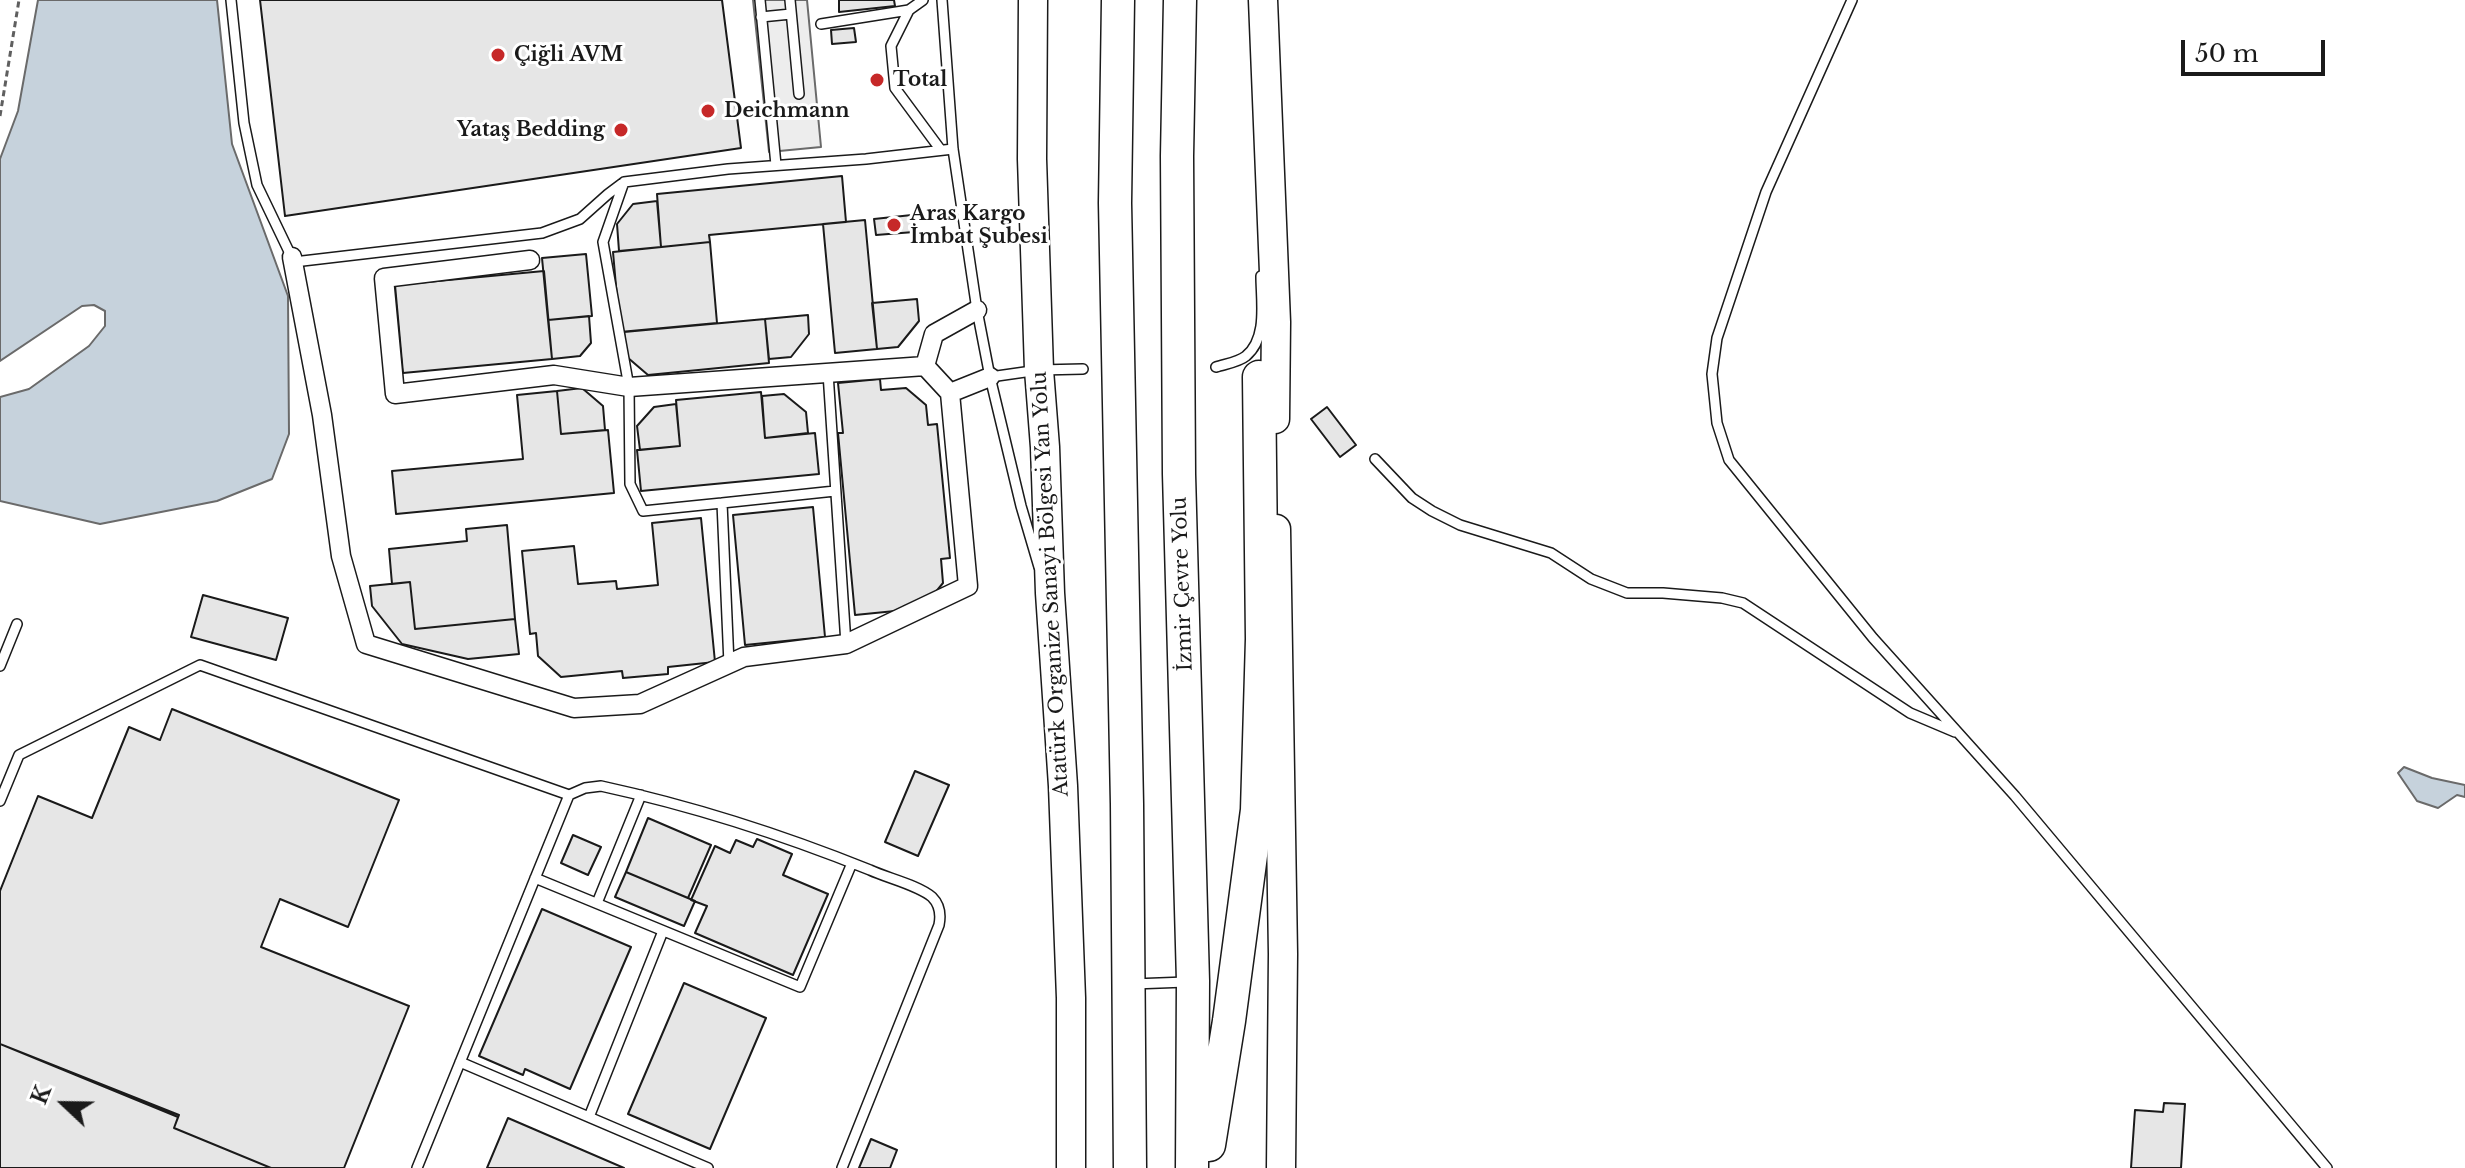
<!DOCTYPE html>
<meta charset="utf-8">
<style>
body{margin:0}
#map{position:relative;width:2465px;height:1168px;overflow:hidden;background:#fff;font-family:"Libre Baskerville",serif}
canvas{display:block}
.north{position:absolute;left:24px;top:1064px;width:80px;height:80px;-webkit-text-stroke:6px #fff;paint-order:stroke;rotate:292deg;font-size:22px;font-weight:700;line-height:32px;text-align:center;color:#1a1a1a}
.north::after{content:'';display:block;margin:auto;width:28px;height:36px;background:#1a1a1a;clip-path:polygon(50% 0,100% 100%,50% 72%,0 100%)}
.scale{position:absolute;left:2181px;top:40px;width:144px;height:36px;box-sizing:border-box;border:4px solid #1a1a1a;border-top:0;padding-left:10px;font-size:24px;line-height:28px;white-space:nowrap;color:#1a1a1a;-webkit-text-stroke:6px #fff;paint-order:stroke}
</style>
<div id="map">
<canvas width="2465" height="1168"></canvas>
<div class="north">K</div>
<div class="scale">50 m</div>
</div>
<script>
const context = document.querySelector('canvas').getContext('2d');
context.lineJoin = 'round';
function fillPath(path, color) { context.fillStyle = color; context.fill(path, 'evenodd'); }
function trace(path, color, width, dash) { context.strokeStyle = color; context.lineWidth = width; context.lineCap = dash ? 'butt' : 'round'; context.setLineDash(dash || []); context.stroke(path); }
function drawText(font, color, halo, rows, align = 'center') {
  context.font = font + ' "Libre Baskerville",serif'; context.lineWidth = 6; context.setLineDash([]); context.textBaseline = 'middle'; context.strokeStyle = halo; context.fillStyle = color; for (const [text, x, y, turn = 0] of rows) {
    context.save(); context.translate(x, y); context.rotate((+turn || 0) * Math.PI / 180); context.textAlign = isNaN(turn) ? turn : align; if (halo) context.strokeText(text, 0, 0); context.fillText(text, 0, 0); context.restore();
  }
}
const parking = new Path2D(`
 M 753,0 L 807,0 L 821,147 L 769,152 Z`);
const water = new Path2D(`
 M 38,0 L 217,0 L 232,144 L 288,296 L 289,434 L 272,479 L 217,501 L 100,524 L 0,501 L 0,397 L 29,389 L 89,346 L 105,326 L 105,311 L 94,305 L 82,306 L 0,361 L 0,159 L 18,111 Z
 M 2404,767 L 2432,778 L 2465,785 L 2465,797 L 2457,795 L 2438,808 L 2417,801 L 2398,773 Z`);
const building = new Path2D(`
 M 260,0 L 722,0 L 741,148 L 285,216 Z
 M 839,0 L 894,0 L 895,6 L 839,12 Z
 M 854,28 L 856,42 L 832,44 L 831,30 Z
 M 842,176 L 846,222 L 709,235 L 710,242 L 661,247 L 657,194 Z
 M 657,201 L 661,247 L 619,251 L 617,224 L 633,204 Z
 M 912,215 L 914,232 L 876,235 L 874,219 Z
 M 865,220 L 877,349 L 835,353 L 823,224 Z
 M 710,242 L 717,323 L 620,332 L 613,252 Z
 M 586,254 L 592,316 L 548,320 L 542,258 Z
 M 544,271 L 552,359 L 403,373 L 395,285 Z
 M 917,299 L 919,321 L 898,347 L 877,349 L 872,303 Z
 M 808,315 L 809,334 L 791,357 L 769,359 L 765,319 Z
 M 589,316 L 591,343 L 580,356 L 552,359 L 548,320 Z
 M 765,319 L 769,363 L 648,375 L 627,357 L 624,332 Z
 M 880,379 L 881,390 L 906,388 L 926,405 L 928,425 L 937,424 L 950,558 L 941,559 L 943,583 L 926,604 L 904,606 L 905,610 L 855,615 L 838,433 L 843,433 L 838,383 Z
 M 582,388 L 603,406 L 605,430 L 561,434 L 557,391 Z
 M 557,391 L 561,434 L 608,430 L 614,493 L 396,514 L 392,471 L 523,459 L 517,395 Z
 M 761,392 L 765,438 L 815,433 L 819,474 L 641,491 L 637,450 L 680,446 L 676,400 Z
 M 784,394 L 806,412 L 808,433 L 765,438 L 762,396 Z
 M 676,404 L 680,446 L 640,450 L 637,426 L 654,407 Z
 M 1327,407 L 1356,445 L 1340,457 L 1311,419 Z
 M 813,507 L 825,637 L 745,645 L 733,515 Z
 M 701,518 L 715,662 L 668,667 L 668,674 L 623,678 L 622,671 L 561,677 L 538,656 L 536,633 L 530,634 L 522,551 L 574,546 L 578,584 L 616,581 L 617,589 L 658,585 L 652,523 Z
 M 507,525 L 515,619 L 415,629 L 410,582 L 392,584 L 389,549 L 467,541 L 466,529 Z
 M 410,582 L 415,629 L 515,619 L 519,654 L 468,659 L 402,644 L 372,606 L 370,586 Z
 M 203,595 L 288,618 L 276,660 L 191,637 Z
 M 172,709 L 399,800 L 348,927 L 280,899 L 261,947 L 409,1006 L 344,1168 L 271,1168 L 174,1128 L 179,1115 L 0,1044 L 0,891 L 38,796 L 92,818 L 129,727 L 160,740 Z
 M 915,771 L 949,785 L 918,856 L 885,842 Z
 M 648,818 L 711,845 L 688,898 L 626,872 Z
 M 573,835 L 601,847 L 588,875 L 561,863 Z
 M 757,839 L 792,854 L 783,875 L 828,894 L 793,975 L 695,933 L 707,906 L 691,900 L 715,846 L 730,853 L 736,840 L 753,847 Z
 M 626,872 L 695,901 L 684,926 L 615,897 Z
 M 542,909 L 631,947 L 570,1089 L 525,1069 L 523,1075 L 479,1056 Z
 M 684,983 L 766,1018 L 710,1149 L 628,1114 Z
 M 0,1044 L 178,1117 L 174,1128 L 271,1168 L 0,1168 Z
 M 2164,1103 L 2185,1104 L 2181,1168 L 2131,1168 L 2135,1110 L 2163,1112 Z
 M 508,1118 L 624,1168 L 487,1168 Z
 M 871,1139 L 897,1150 L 890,1168 L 859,1168 Z`);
const path = new Path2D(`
 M 0,116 L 19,0`);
const service = new Path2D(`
 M 231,0 L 244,123 L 257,185 L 294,262 L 542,233 L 580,219 L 608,194 L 624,182 L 728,169 L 866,159 L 953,149
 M 760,0 L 776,165
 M 790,0 L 799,94
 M 923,0 L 909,10 L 891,46 L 895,88 L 940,149
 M 942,0 L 953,149 L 977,310 L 990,377 L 1039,370 L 1083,369
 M 1852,0 L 1766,192 L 1717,338 L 1712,374 L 1717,423 L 1729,460 L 1873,638 L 2015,796 L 2327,1168
 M 761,17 L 791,14
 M 821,24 L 909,10
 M 624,182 L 603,242 L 629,387 L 630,484 L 643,511 L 722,503 L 729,664
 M 1216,367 C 1225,364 1239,362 1246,356 C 1268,338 1261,301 1261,276
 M 828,373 L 846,644
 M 990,377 L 1021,506 L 1039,567
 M 1375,459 L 1412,498 L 1432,511 L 1460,525 L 1551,553 L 1591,579 L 1627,593 L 1663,593 L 1722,598 L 1743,603 L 1910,713 L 1955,732
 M 722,503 L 835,491
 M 0,666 L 17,624
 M 569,795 L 585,788 L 601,786 C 693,806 783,835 870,870 C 887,878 918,885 932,897 C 940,905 941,915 939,925 L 842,1168
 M 0,801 L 19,755 L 200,665 L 569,795 L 417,1168
 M 535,878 L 800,987 L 852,863
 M 597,903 L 641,795
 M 1133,984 L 1186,982
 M 460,1062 L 708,1168
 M 589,1117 L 663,931`);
const minor = new Path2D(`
 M 292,257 L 322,415 L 341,556 L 366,644 L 574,708 L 640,704 L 744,657 L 846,644 L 968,586 L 950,393
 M 530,260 L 384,278 L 395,394 L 554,375 L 629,387 L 925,366
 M 977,310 L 934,334 L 925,366 L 950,393 L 990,377`);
const primary = new Path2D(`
 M 1033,0 L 1032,159 L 1039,370 L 1045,447 L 1050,593 L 1063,786 L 1071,998 L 1071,1168
 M 1263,0 L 1276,322 L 1275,419
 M 1276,529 L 1283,954 L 1281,1168`);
const motorway = new Path2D(`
 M 1118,0 L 1115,203 L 1127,804 L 1130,1168
 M 1180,0 L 1177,156 L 1179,474 L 1193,981 L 1192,1168
 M 1209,1145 L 1229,1021 L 1257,810 L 1262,639 L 1259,377`);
const markers = [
 [498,55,8,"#c62828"],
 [877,80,8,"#c62828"],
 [708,111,8,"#c62828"],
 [621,130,8,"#c62828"],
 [894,225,8,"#c62828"]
];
const poiNames = [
 ["Çiğli AVM",514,55],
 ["Total",893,80],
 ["Deichmann",724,111],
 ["Yataş Bedding",605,130,"right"],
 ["Aras Kargo",910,214],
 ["İmbat Şubesi",910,237]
];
const streetNames = [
 ["Atatürk Organize Sanayi Bölgesi Yan Yolu",1051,584,-93],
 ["İzmir Çevre Yolu",1183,584,-92]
];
fillPath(parking, '#ededed');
trace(parking, '#6a6a6a', 2);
fillPath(water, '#c6d2dc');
trace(water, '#6a6a6a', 2);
fillPath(building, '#e6e6e6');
trace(building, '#1a1a1a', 2);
trace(service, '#1a1a1a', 12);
trace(minor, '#1a1a1a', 21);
trace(primary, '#1a1a1a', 31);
trace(motorway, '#1a1a1a', 35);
trace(path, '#5f5f5f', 3, [6, 4]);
trace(service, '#fff', 9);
trace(minor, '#fff', 18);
trace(primary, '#fff', 28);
trace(motorway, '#fff', 32);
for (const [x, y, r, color] of markers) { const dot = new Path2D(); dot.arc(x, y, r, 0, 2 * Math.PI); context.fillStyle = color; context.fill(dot); trace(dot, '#fff', 3); }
drawText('bold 20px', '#1a1a1a', '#fff', poiNames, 'left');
drawText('20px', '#1a1a1a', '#fff', streetNames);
</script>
